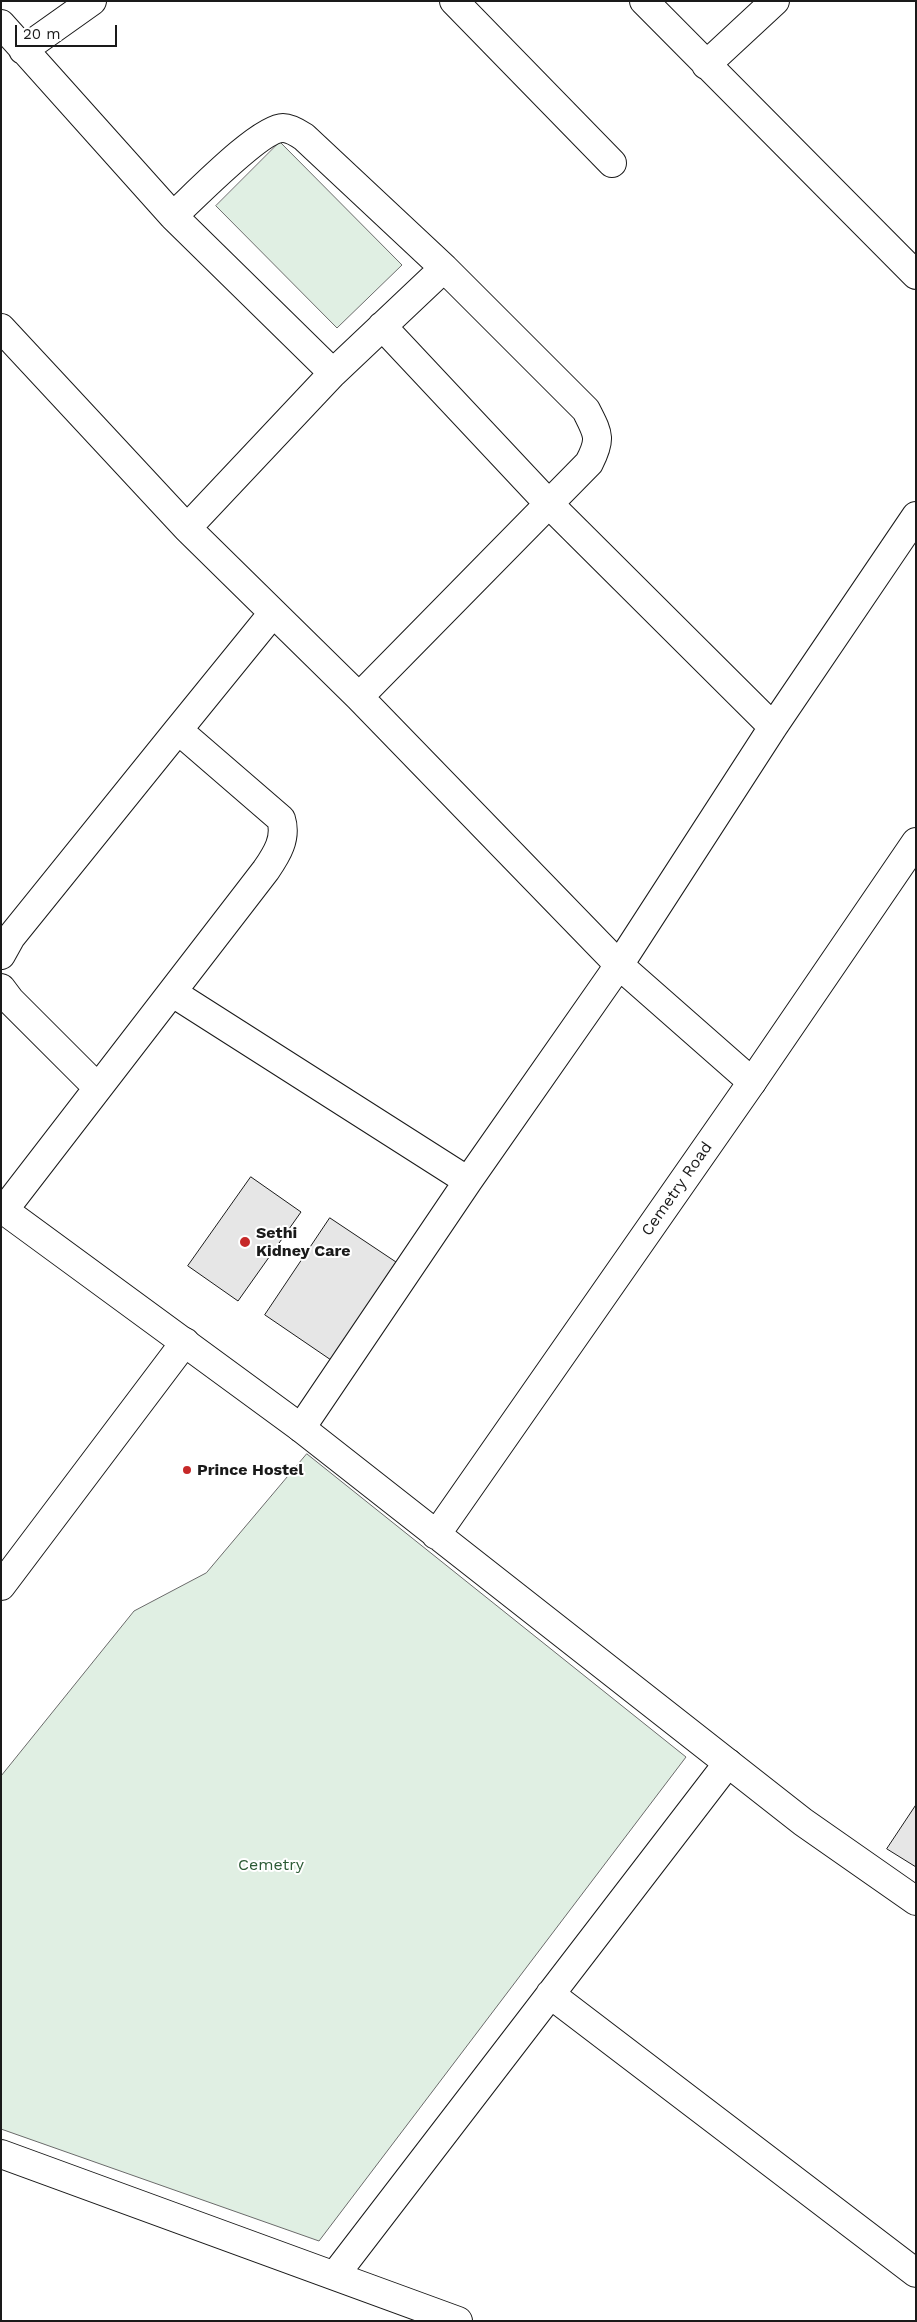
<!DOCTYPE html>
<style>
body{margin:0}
#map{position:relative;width:917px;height:2322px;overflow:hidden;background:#fff;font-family:"Work Sans",sans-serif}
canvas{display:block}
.frame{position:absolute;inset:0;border:2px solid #1a1a1a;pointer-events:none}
.scale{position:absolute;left:15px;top:25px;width:102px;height:22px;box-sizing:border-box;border:2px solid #1a1a1a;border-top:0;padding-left:6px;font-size:15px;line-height:18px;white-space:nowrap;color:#1a1a1a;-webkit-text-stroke:4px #fff;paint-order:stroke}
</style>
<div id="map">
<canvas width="917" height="2322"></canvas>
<div class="frame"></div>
<div class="scale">20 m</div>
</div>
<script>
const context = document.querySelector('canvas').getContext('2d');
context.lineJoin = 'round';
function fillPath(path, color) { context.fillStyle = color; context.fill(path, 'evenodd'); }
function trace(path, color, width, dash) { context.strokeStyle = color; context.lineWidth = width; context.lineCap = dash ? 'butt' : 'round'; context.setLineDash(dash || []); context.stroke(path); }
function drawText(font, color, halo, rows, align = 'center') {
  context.font = font + ' "Work Sans",sans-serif'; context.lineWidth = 4; context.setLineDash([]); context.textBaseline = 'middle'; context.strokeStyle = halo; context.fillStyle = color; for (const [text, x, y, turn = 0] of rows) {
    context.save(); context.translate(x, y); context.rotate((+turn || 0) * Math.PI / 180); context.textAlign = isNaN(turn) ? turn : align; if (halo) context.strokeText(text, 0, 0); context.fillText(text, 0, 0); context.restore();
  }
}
const green = new Path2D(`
 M 280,142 L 402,265 L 337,328 L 216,206 Z
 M 307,1454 L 686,1757 L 319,2241 L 1,2129 L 1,1776 L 134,1611 L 206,1573 Z`);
const building = new Path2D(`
 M 251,1177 L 301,1212 L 238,1301 L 188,1266 Z
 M 330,1218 L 396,1262 L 331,1360 L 265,1315 Z
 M 916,1805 L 916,1867 L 887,1849 Z`);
const street = new Path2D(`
 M 454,1 L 612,163
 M 644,1 L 916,275
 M 1,24 L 173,216 L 333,373 L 187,528
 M 23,50 L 92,1
 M 706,65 L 775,1
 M 173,216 C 193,198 260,128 283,128 C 290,128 298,133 304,137 L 444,268 L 333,373
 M 382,326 L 549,504 L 773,727
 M 1,328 L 187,528 L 359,697 L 619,965 L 752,1082
 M 359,697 L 589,463 C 602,438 598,434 586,410 L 444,268
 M 1,955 L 11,937 L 178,730
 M 1,988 L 10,1000 L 98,1088
 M 173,993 L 468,1181
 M 4,1210 L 266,870 C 277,854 287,838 281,819 L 178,730 L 273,613
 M 301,1428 L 468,1181 L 619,965 L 773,727 L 916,516
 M 1,1586 L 185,1342
 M 550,1994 L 916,2273
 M 1,2154 L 458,2321
 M 335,2275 L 728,1763`);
const secondary = new Path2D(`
 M 1,1208 L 301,1428 L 803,1822 L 916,1901
 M 436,1535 L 752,1082 L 916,842`);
const markers = [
 [245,1242,6,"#c62828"],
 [187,1470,5,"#c62828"]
];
const streetNames = [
 ["Cemetry Road",677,1189,-55]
];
const poiNames = [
 ["Sethi",256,1233],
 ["Kidney Care",256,1251],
 ["Prince Hostel",197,1470]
];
const parkNames = [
 ["Cemetry",271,1865]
];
fillPath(green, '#e0efe3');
trace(green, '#6a6a6a', 1);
fillPath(building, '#e6e6e6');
trace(building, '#1a1a1a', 1);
trace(street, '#1a1a1a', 30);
trace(secondary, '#1a1a1a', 30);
trace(street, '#fff', 28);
trace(secondary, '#fff', 28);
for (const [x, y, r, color] of markers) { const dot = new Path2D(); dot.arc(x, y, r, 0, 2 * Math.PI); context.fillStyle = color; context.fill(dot); trace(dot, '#fff', 2); }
drawText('16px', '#1a1a1a', '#fff', streetNames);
drawText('bold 16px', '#1a1a1a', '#fff', poiNames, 'left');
drawText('16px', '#2b5a34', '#fff', parkNames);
</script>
